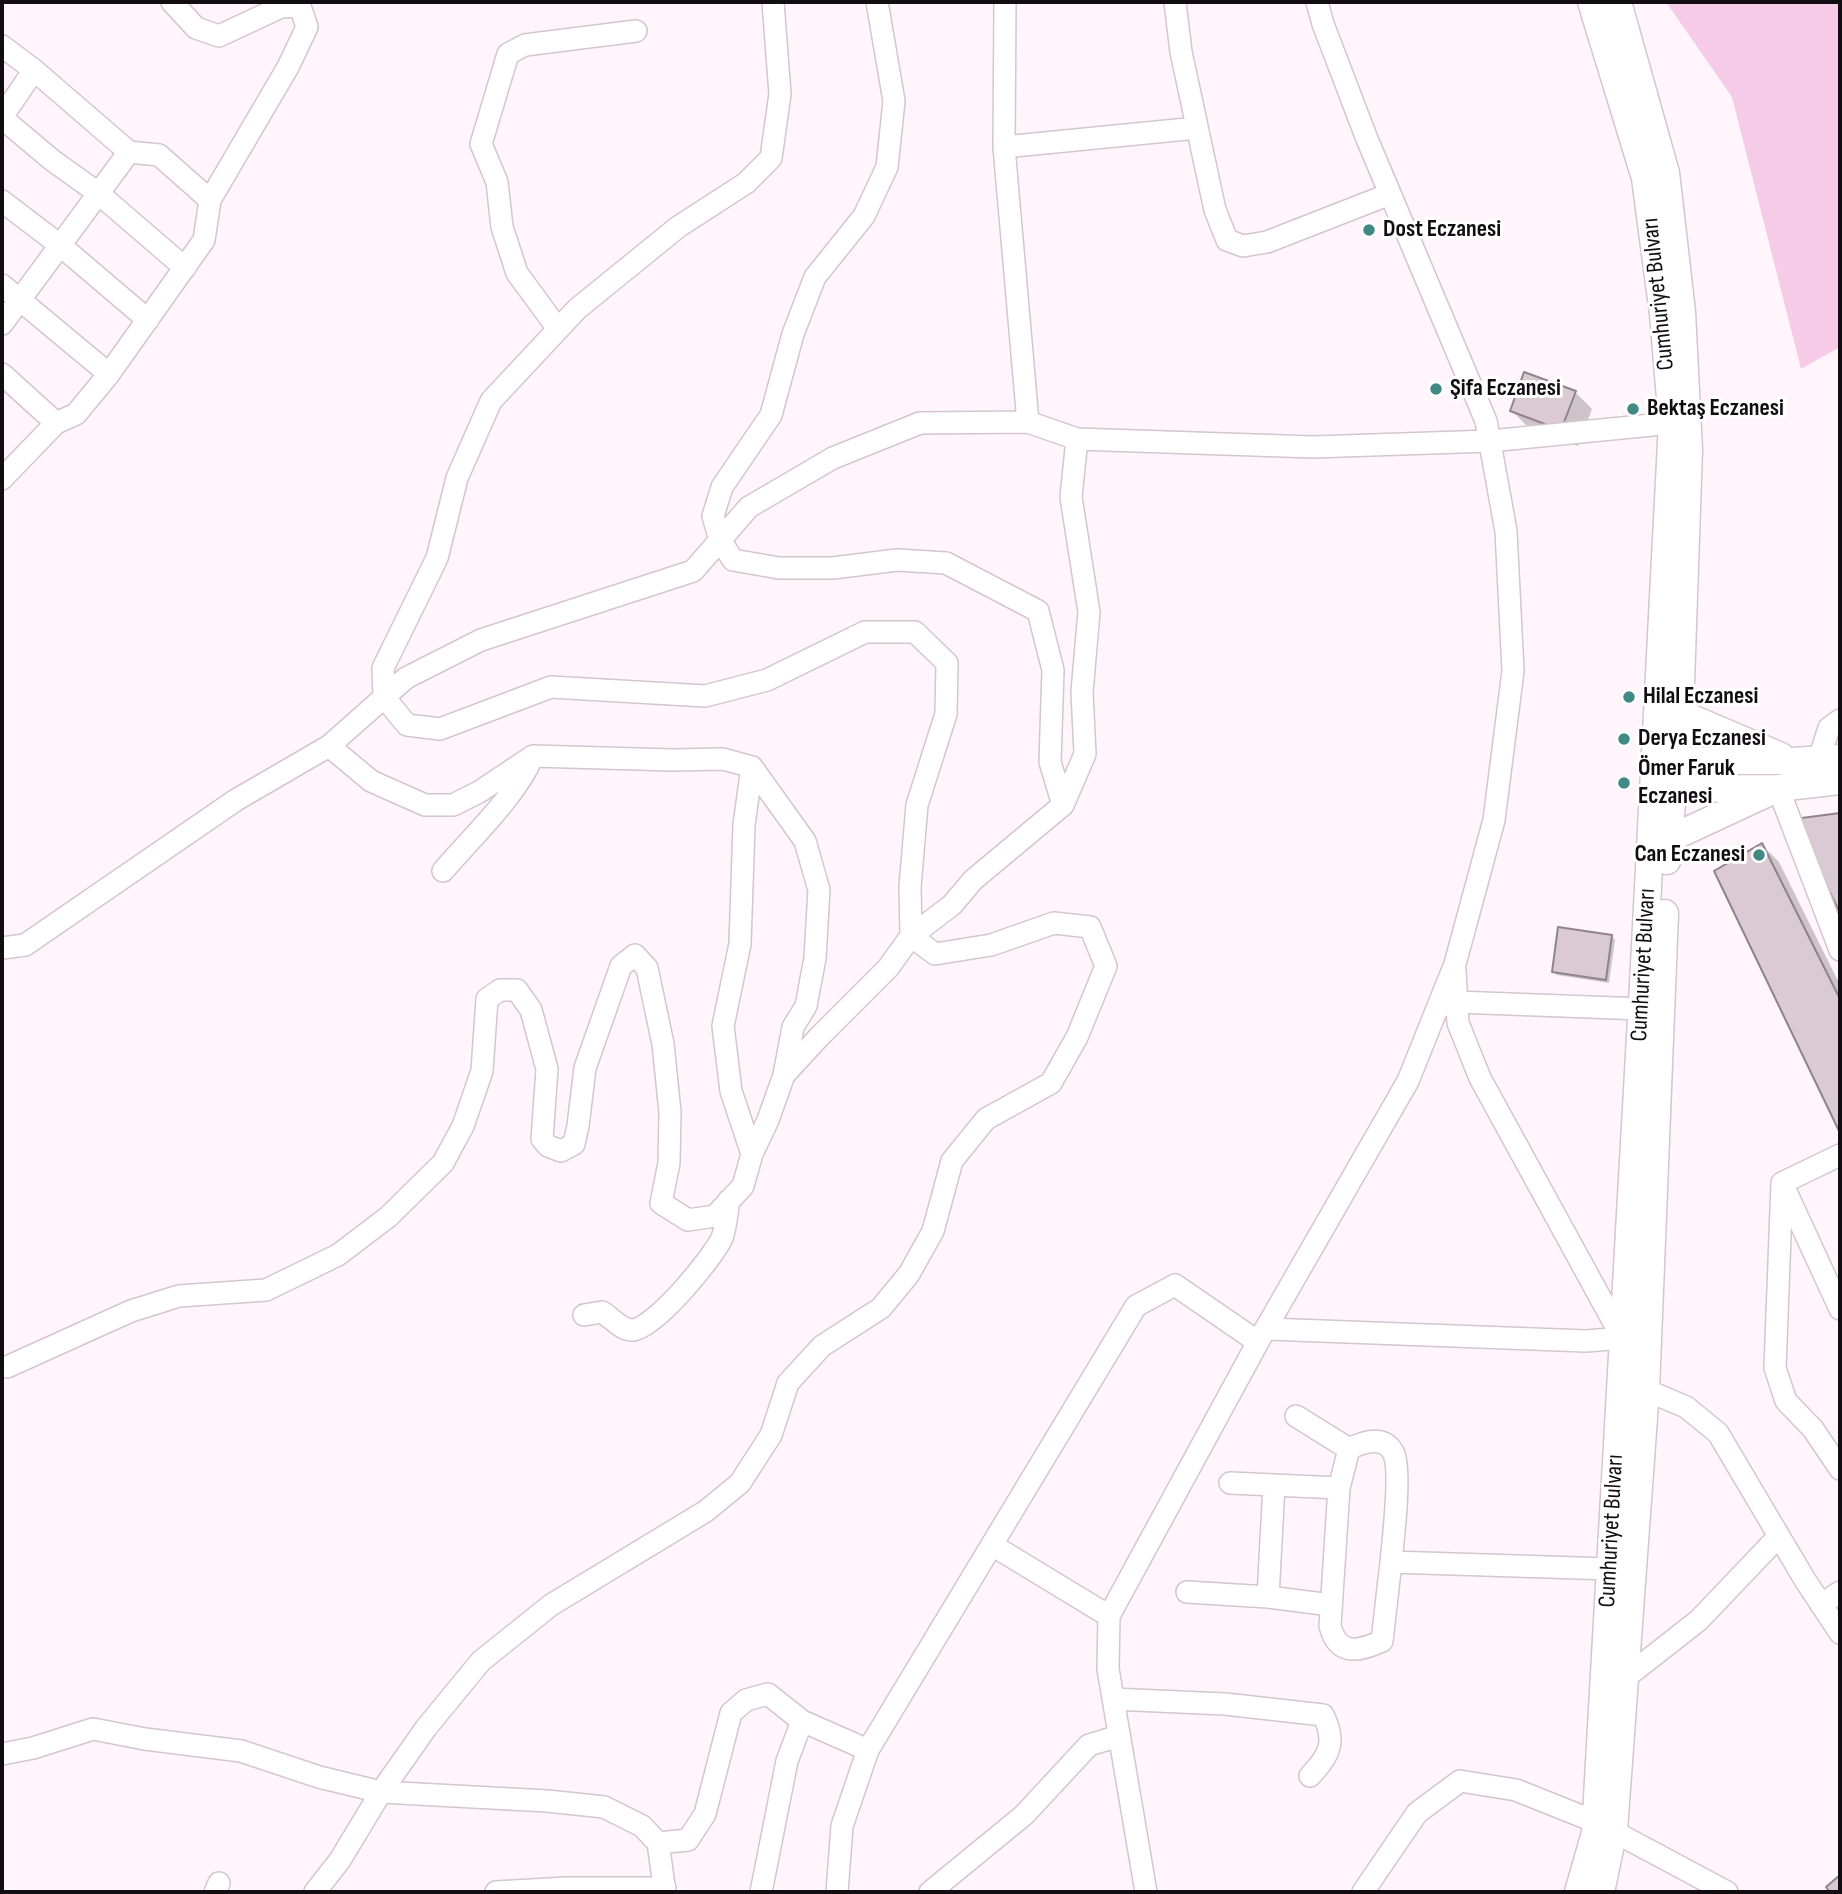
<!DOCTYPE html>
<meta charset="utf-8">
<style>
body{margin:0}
#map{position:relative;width:1842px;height:1894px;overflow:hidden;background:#fff5fb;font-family:"Sofia Sans Condensed",sans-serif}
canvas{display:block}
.frame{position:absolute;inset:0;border:4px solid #120d10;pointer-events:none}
</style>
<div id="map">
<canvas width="1842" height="1894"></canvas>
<div class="frame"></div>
</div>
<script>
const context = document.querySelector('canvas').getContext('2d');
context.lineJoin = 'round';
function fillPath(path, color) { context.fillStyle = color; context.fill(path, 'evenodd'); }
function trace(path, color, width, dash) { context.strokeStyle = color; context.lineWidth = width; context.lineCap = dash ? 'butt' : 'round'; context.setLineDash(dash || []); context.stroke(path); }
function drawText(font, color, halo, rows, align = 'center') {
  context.font = font + ' "Sofia Sans Condensed",sans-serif'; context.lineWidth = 6; context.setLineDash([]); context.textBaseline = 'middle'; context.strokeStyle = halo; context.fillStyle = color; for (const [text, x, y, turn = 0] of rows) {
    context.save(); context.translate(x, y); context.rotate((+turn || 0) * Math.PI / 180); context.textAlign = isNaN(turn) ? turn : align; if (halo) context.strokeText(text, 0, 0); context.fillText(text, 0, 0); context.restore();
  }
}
const green = new Path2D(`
 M 1666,2 L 1840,4 L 1840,347 L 1801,369 L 1732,97 Z`);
const shadow = new Path2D(`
 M 1575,392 L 1592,409 L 1578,446 L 1529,428 L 1512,411 Z
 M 1762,845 L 1779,862 L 1840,985 L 1840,1128 L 1716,871 Z
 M 1612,936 L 1615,940 L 1609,983 L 1557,975 L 1553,972 Z`);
const building = new Path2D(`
 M 1524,372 L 1576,391 L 1561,430 L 1510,411 Z
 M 1840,813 L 1840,913 L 1794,819 Z
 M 1762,843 L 1840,999 L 1840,1133 L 1714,871 Z
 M 1558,927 L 1612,935 L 1606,980 L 1552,972 Z
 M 1840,1875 L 1840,1892 L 1830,1892 L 1826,1887 Z`);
const minor = new Path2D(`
 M 172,2 L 196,28 L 219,36 L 281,7 L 300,6 L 307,27 L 288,67 L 210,200
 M 877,2 L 894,101 L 887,167 L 864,216 L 815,277 L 793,334 L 771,415 L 722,487 L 713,516 L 720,540 L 733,560 L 779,568 L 833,568 L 897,560 L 946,563 L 1038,611 L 1053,670 L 1050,762 L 1063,805
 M 1005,2 L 1004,147 L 1028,422
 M 1175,2 L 1181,52 L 1215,210 L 1227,240 L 1243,246 L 1267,242 L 1390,194
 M 2,46 L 34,70 L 129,152 L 159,155 L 210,200 L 204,240 L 109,374 L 76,414 L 56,423 L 2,479
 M 2,117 L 34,70
 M 2,118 L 52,160 L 98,193 L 185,268
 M 1004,147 L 1197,128
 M 2,201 L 61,246 L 148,320
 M 2,285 L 109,374
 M 2,324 L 129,152
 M 558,329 L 517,273 L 502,227 L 497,182 L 481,144 L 508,54 L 525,45 L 636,31
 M 2,374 L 56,423
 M 329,746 L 371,781 L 425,805 L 453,805 L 479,792 L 533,756 L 673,760 L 723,759 L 752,767 L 805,841 L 819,890 L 815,958 L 806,1006 L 793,1027 L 784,1075
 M 1819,759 L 1829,728 L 1840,720
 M 752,767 L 744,825 L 740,944 L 723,1026 L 731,1091 L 752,1154
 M 1778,788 L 1840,950
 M 443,871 C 470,839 516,796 532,758
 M 2,948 L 25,945 L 236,800 L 329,746 L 406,678 L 481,640 L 693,571 L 749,507 L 833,458 L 920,423 L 1028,422 L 1077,439 L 1313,447 L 1490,441 L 1672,423
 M 1455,970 L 1458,1023 L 1480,1078 L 1624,1341
 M 1445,1005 L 1457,1002 L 1642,1009
 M 1840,1155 L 1782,1183 L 1840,1309
 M 1782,1183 L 1775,1368 L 1786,1401 L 1813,1429 L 1840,1469
 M 584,1315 L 602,1312 C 611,1317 622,1331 633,1330 C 656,1327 712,1259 722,1238 C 726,1227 727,1212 729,1200
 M 1268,1329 L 1586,1341 L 1623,1338
 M 7,1367 L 131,1311 L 179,1296 L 266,1290 L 338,1255 L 388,1217 L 443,1163 L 463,1126 L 482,1071 L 487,999 L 500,990 L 517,990 L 531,1010 L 547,1069 L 542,1139 L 548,1146 L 561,1151 L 574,1144 L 578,1126 L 585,1068 L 621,966 L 635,955 L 647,968 L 663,1044 L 670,1112 L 669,1163 L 661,1203 L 688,1220 L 715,1216 L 743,1186 L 752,1154 L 768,1120 L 784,1075 L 819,1037 L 888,968 L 911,936 L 952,905 L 973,880 L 1063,805 L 1085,754 L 1082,692 L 1089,612 L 1071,497 L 1077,439
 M 1640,1377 L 1646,1390 L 1686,1407 L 1718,1433 L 1805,1580 L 1840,1633
 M 1296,1416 L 1349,1449
 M 1230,1483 L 1339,1488
 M 992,1545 L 1109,1616
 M 1391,1562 C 1393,1541 1402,1468 1393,1452 C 1383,1435 1363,1442 1349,1449 L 1339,1488 L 1330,1626 C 1338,1656 1358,1652 1382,1641 L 1391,1562 L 1610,1569
 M 1187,1592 L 1268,1597 L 1331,1605
 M 1268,1597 L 1274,1485
 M 1821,1605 L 1840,1592
 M 1625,1678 L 1699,1620 L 1779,1536
 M 1113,1699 L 1225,1704 L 1323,1715 C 1337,1742 1329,1756 1310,1776
 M 2,1754 L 33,1748 L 93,1729 L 145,1739 L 241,1751 L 319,1777 L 381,1792 L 547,1801 L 604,1807 L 642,1826 L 658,1843 L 665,1892
 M 658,1843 L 688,1840 L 705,1814 L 731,1713 L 746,1700 L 768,1694 L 802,1721 L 868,1750
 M 215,1892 L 219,1883
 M 315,1892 L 340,1860 L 381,1792 L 426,1728 L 481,1661 L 551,1605 L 706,1511 L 740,1483 L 771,1435 L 788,1383 L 822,1346 L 881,1308 L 909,1274 L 933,1231 L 952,1161 L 986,1119 L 1051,1083 L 1077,1037 L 1106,966 L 1090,927 L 1054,923 L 991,945 L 935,954 L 911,936 L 910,887 L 917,805 L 946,714 L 947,663 L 915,632 L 865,632 L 767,680 L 705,696 L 551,687 L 440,729 L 407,725 L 384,697 L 383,668 L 437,558 L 457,478 L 491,401 L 577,309 L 678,227 L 746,183 L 771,158 L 780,94 L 773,2
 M 496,1892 L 566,1888 L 665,1888
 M 761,1892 L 787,1761 L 802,1721
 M 837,1892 L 842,1826 L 868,1750 L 1136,1306 L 1175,1285 L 1258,1342
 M 930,1892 L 1024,1815 L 1089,1745 L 1119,1736
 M 1146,1892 L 1108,1669 L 1109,1616 L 1258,1342 L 1408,1081 L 1455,964 L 1494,820 L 1513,671 L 1506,531 L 1486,421 L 1367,139 L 1323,24 L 1317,2
 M 1363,1892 L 1417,1813 L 1460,1781 L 1516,1790 L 1596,1822 L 1727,1892`);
const major = new Path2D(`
 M 1618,2 L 1666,173 L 1682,312 L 1689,450 L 1680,713 L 1667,861
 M 1680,713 L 1781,756
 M 1659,761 L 1793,761 L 1840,758
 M 1657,789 L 1778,788 L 1840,781
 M 1667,840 L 1770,792
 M 1578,1892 L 1595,1833 L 1643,984 L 1672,423 L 1663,314 L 1645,178 L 1591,2
 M 1601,1892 L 1614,1830 L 1646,1390 L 1665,913`);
const markers = [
 [1369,230,7,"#418984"],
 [1436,389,7,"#418984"],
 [1633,409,7,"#418984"],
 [1629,697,7,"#418984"],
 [1624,739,7,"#418984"],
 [1624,783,7,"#418984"],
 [1759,855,7,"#418984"]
];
const poiNames = [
 ["Dost Eczanesi",1383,230],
 ["Şifa Eczanesi",1450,389],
 ["Bektaş Eczanesi",1647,409],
 ["Hilal Eczanesi",1643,697],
 ["Derya Eczanesi",1638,739],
 ["Ömer Faruk",1638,769],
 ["Eczanesi",1638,797],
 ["Can Eczanesi",1745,855,"right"]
];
const streetNames = [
 ["Cumhuriyet Bulvarı",1659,294,-96],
 ["Cumhuriyet Bulvarı",1644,965,-87],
 ["Cumhuriyet Bulvarı",1612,1531,-87]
];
fillPath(green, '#f6cbe7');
fillPath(shadow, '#0003');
fillPath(building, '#dacad4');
trace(building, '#91838c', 2);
trace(minor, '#d5c5cf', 24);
trace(major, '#d5c5cf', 29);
trace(minor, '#fff', 21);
trace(major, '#fff', 26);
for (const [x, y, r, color] of markers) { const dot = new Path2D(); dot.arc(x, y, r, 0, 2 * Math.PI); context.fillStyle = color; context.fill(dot); trace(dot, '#fff', 2.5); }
drawText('bold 24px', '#120d10', '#fff', poiNames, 'left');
drawText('24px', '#120d10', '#fff', streetNames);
</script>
